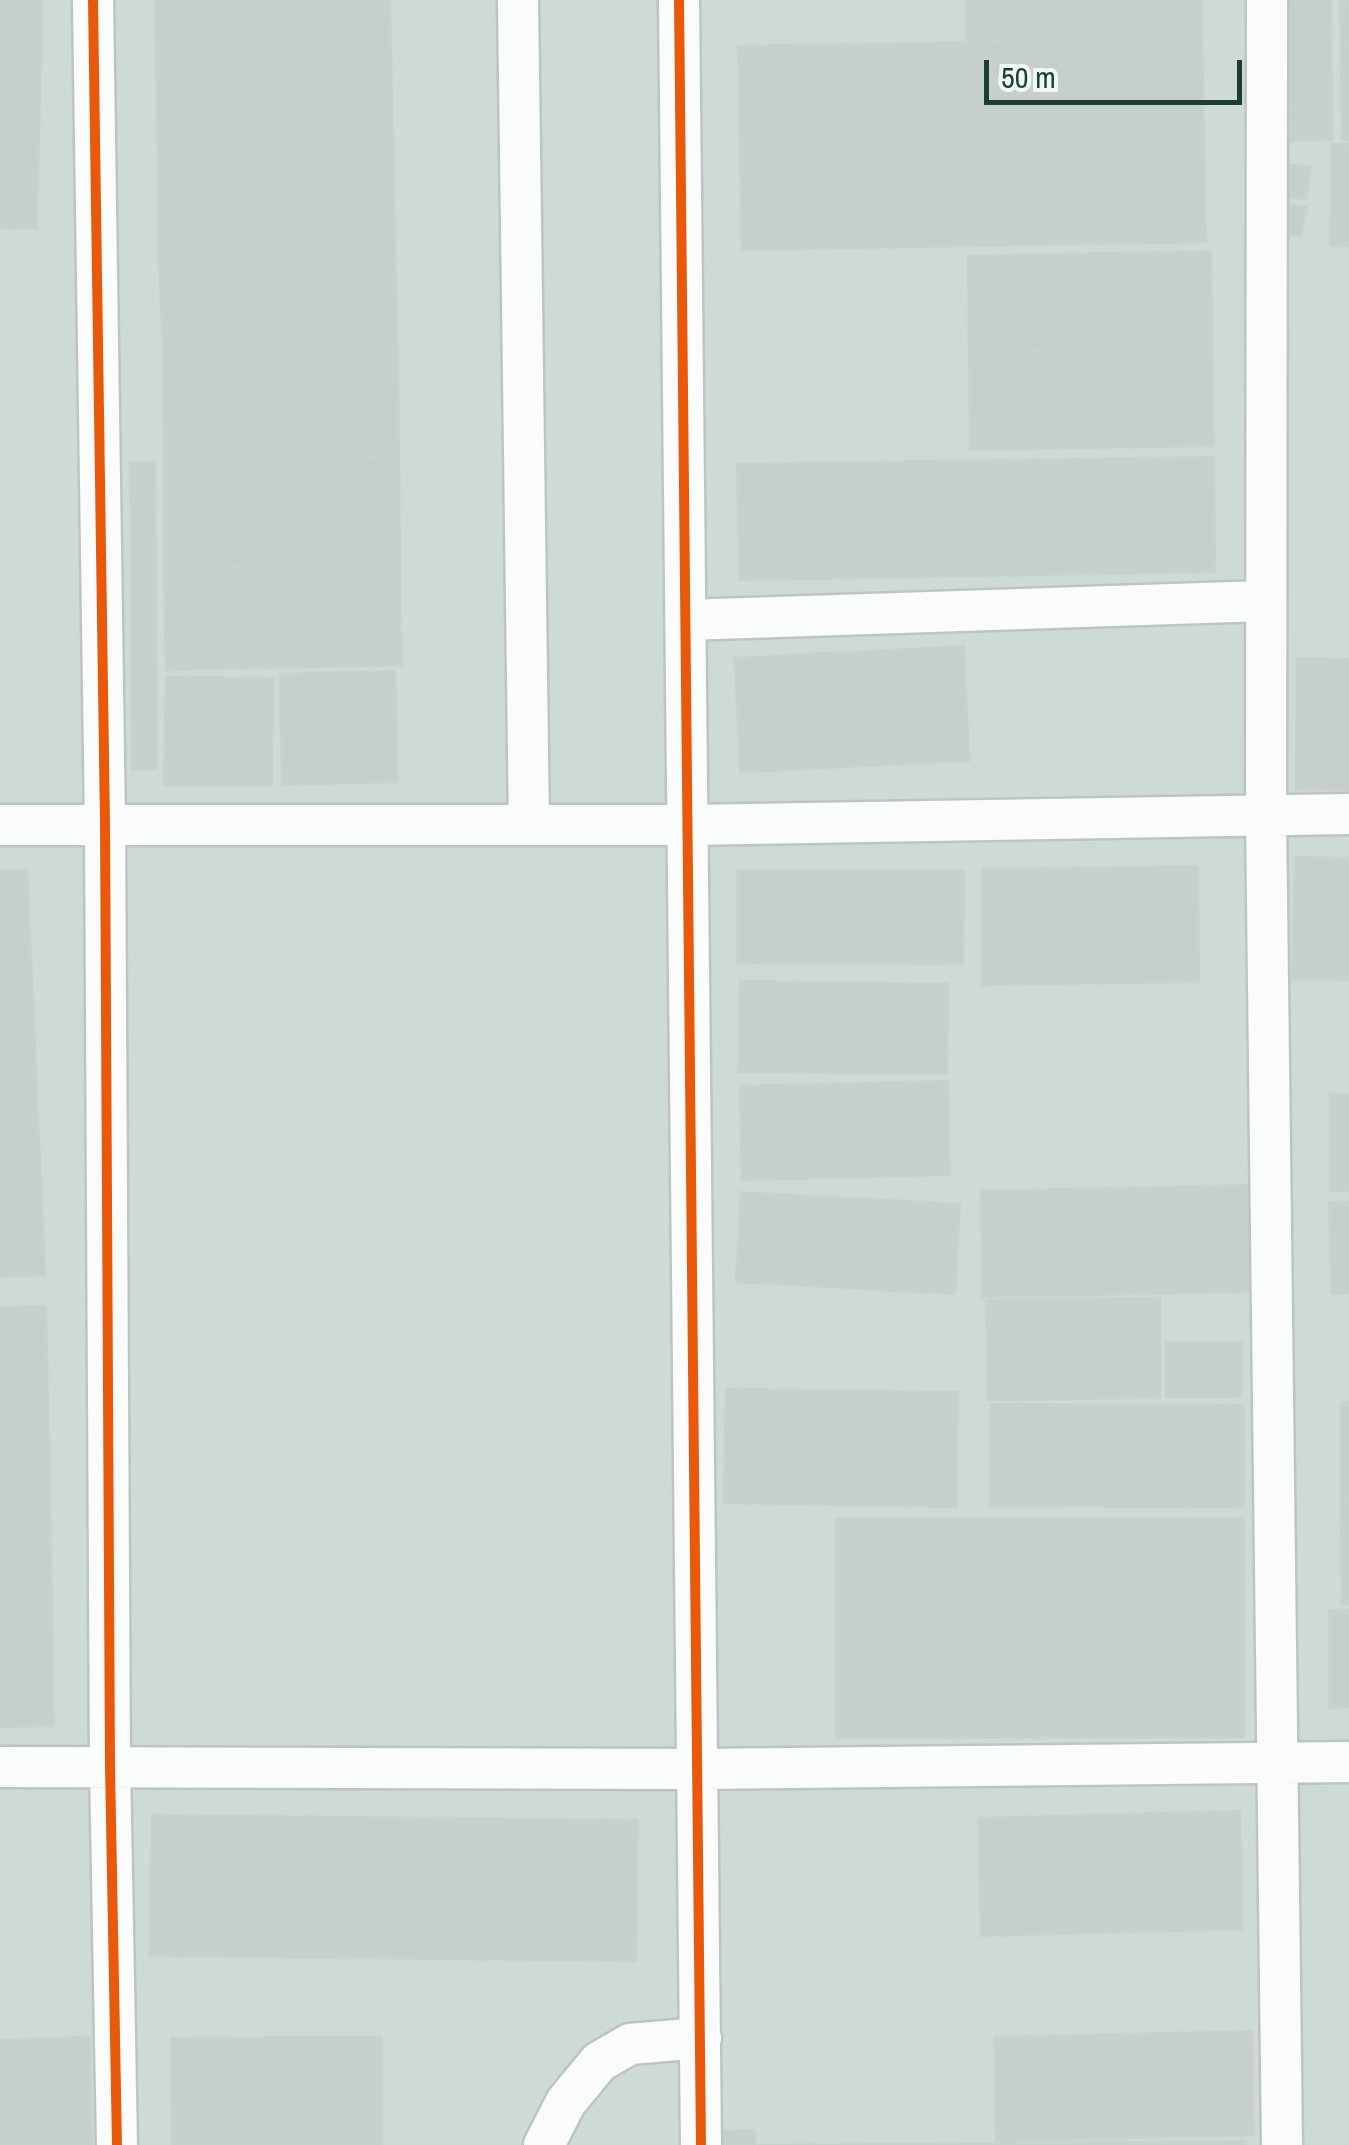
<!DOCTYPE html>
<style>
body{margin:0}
#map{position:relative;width:1349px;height:2145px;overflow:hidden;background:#e0e8e5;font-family:"Archivo Narrow",sans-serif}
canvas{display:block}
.scale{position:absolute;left:984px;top:60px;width:258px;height:45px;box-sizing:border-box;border:5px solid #1d3c37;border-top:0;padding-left:12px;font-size:30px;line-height:35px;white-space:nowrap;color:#1d3c37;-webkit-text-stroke:8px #edf7f3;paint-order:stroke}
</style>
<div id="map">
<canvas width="1349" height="2145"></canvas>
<div class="scale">50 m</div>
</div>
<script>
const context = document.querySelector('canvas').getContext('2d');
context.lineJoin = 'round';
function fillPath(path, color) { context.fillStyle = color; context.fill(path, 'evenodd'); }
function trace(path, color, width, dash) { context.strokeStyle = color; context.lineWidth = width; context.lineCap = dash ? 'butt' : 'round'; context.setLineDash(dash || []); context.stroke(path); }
const built = new Path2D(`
 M 0,0 L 1349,0 L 1349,2145 L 0,2145 Z`);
const building = new Path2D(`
 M 0,0 L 42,0 L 37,229 L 0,228 Z
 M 155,0 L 390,0 L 391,52 L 156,57 Z
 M 966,0 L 1202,0 L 1202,38 L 967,42 Z
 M 1289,0 L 1331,0 L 1332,140 L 1290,141 Z
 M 1340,0 L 1349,0 L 1349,45 L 1341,45 Z
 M 1202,38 L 1204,142 L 740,151 L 738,46 Z
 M 1341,45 L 1349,45 L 1349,140 L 1342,140 Z
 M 391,52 L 393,151 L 158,157 L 156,57 Z
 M 1204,142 L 1206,242 L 742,250 L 740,151 Z
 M 1331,144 L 1349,144 L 1349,246 L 1330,246 Z
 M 393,151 L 395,253 L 159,258 L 158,157 Z
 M 1289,165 L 1311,167 L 1306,199 L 1285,197 Z
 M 1280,203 L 1307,208 L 1301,237 L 1274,232 Z
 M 1211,251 L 1212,347 L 969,352 L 968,256 Z
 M 395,253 L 398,348 L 163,353 L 159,258 Z
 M 1212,347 L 1214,446 L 970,450 L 969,352 Z
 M 398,348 L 399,457 L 164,461 L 163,353 Z
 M 399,457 L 400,563 L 164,568 L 164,461 Z
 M 1214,457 L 1215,572 L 739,580 L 737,464 Z
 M 130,462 L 155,462 L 157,769 L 132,770 Z
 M 400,563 L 401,665 L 166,670 L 164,568 Z
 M 964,646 L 969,761 L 740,772 L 735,658 Z
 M 1297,658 L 1349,659 L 1349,790 L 1296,790 Z
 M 395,671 L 398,782 L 282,785 L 280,674 Z
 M 166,677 L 273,678 L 272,786 L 164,785 Z
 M 1295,857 L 1349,858 L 1349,980 L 1292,979 Z
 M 1198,866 L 1199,982 L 983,985 L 982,869 Z
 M 27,870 L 45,1276 L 0,1277 L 0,871 Z
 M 737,870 L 964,871 L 963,964 L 737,963 Z
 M 740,981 L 948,984 L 947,1074 L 738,1072 Z
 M 948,1081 L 950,1175 L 742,1180 L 740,1086 Z
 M 1330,1094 L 1349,1094 L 1349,1191 L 1330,1191 Z
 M 1249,1185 L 1251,1292 L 983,1297 L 981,1191 Z
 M 741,1192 L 960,1204 L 955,1294 L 736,1282 Z
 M 1329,1202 L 1349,1202 L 1349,1293 L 1331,1294 Z
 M 1160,1298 L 1160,1398 L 987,1400 L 986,1300 Z
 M 46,1306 L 48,1407 L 0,1408 L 0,1307 Z
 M 1166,1342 L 1242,1342 L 1241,1397 L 1166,1397 Z
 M 726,1389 L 958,1392 L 957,1507 L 724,1503 Z
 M 1341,1402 L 1349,1402 L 1349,1497 L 1341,1497 Z
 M 991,1404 L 1244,1405 L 1244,1507 L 990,1506 Z
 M 48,1407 L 50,1506 L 0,1507 L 0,1408 Z
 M 1341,1497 L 1349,1497 L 1349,1604 L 1342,1604 Z
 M 50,1506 L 52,1613 L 0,1614 L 0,1507 Z
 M 1244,1518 L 1244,1737 L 836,1738 L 836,1519 Z
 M 1329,1610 L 1349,1610 L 1349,1707 L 1329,1708 Z
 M 52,1613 L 54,1726 L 0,1727 L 0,1614 Z
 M 1240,1811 L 1242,1929 L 981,1936 L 978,1818 Z
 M 152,1815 L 638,1820 L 636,1961 L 150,1956 Z
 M 1252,2031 L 1254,2135 L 996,2141 L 994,2037 Z
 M 90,2037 L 92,2144 L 0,2145 L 0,2040 Z
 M 382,2037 L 382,2135 L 172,2137 L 171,2038 Z
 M 755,2130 L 755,2145 L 722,2145 L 722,2131 Z
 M 382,2135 L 382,2145 L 172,2145 L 172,2137 Z
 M 1246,2141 L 1246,2145 L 759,2145 Z`);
const minor = new Path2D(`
 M 93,0 L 105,824 L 110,1766 L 117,2145
 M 518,0 L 529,825
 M 679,0 L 701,2145
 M 1267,0 L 1266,815 L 1282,2145
 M 686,620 L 1264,601
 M 0,825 L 688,825 L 1349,814
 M 0,1767 L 697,1769 L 1349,1762
 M 544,2145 L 566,2102 L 599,2062 L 630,2044 L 701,2038`);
const cycleway = new Path2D(`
 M 93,0 L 105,824 L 110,1766 L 117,2145
 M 679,0 L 701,2145`);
fillPath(built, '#cddad5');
fillPath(building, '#c7cfcc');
trace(building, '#c9d1ce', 2.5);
trace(minor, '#bdc5c2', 45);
trace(minor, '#fafcfb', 40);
trace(cycleway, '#e8590c', 10);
</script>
